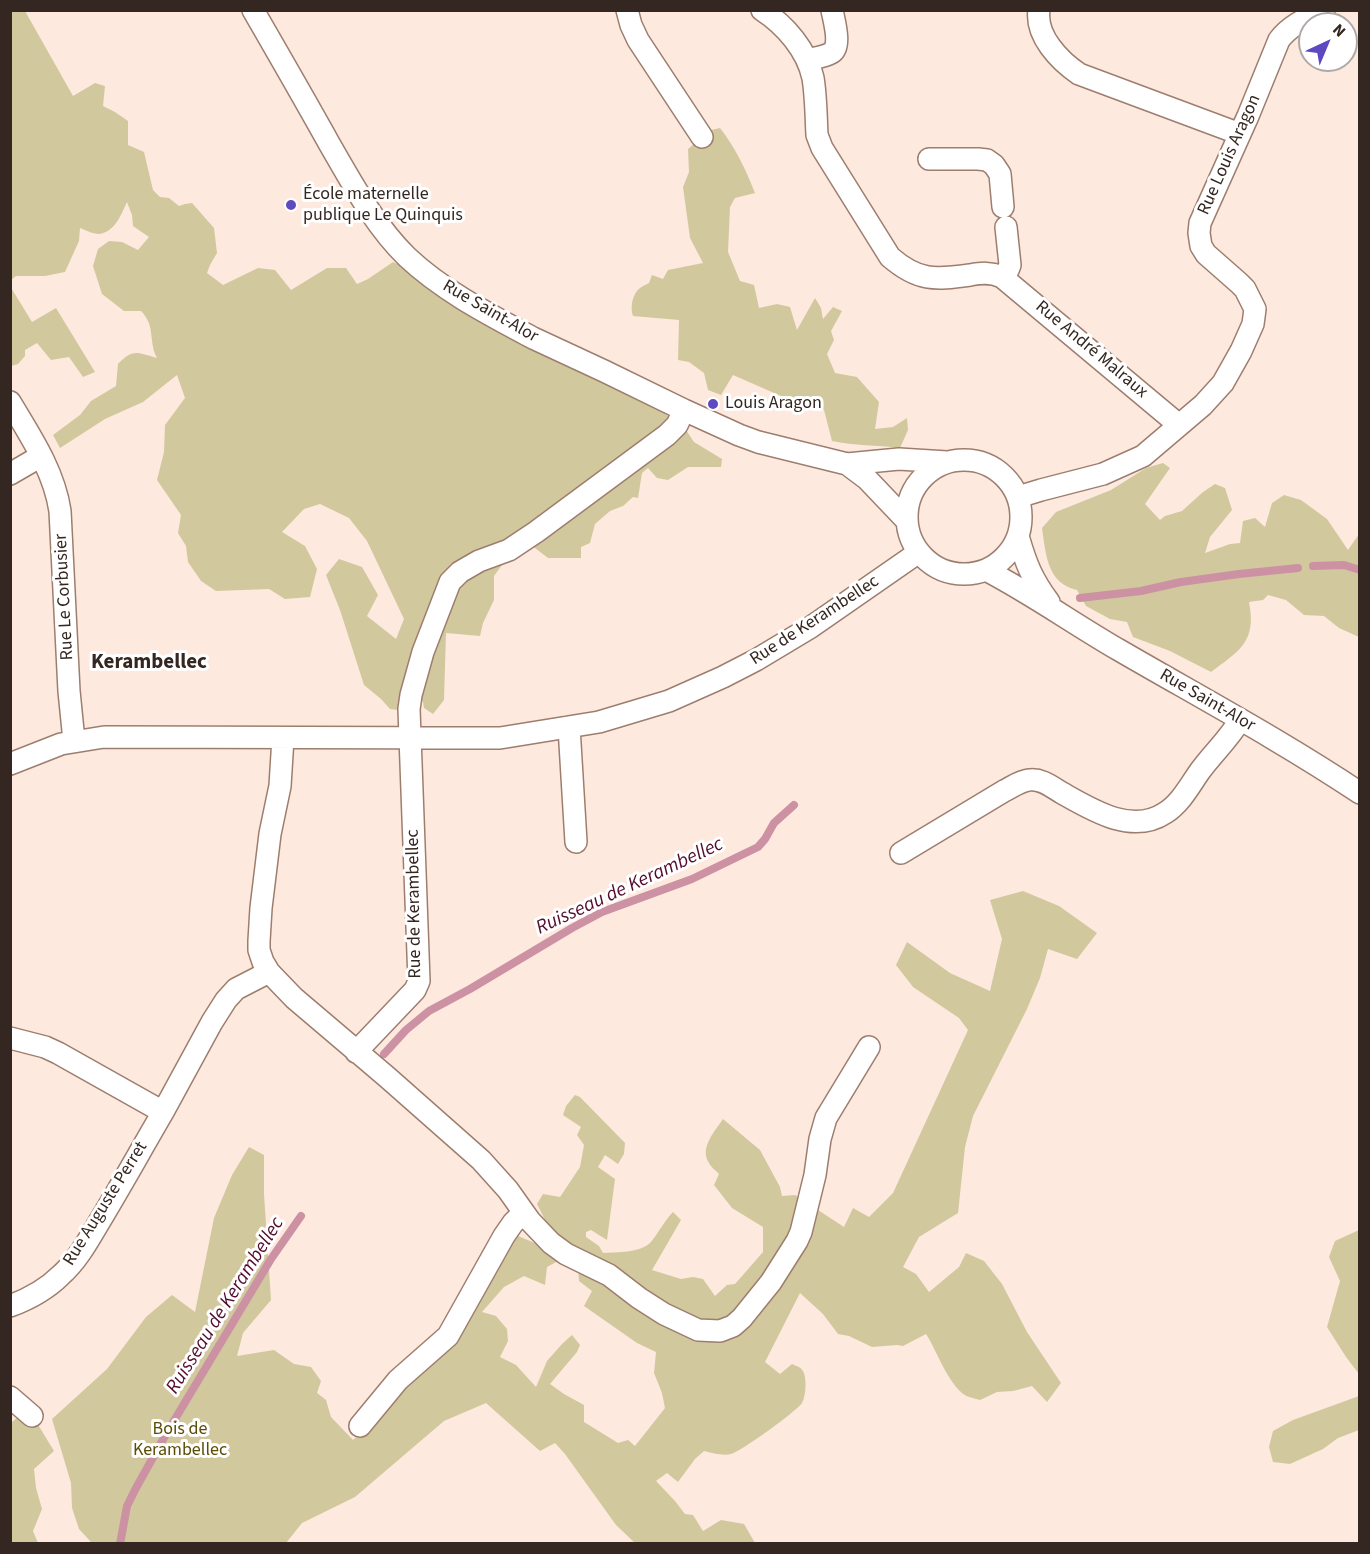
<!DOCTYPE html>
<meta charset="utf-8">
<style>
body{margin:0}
#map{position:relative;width:1370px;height:1554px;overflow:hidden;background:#fee9df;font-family:"Source Sans 3",sans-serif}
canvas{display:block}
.frame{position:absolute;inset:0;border:12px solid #342721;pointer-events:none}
.north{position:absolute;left:1298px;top:12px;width:60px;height:60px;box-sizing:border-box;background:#fff;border:2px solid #aea9a6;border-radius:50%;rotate:44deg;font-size:16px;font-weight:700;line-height:24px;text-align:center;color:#342721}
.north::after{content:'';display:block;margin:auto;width:21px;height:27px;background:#5e49c1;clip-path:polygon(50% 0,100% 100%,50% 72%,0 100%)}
</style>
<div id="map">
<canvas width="1370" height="1554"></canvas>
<div class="frame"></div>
<div class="north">N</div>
</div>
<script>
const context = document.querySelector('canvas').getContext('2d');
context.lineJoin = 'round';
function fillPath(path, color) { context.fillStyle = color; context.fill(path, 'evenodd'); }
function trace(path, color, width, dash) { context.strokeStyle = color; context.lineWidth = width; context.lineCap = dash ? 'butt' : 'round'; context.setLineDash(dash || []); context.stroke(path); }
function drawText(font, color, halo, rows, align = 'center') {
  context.font = font + ' "Source Sans 3",sans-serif'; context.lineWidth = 6; context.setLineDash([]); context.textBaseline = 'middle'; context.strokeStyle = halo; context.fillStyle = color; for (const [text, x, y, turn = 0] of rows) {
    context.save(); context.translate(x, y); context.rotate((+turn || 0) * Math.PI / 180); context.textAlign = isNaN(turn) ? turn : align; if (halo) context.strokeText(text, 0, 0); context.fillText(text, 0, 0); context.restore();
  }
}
const green = new Path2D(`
 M 11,11 L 25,11 L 73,96 L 95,83 L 105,86 L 103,106 L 115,112 L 128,121 L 128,145 L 144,152 L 153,190 L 160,197 L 169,198 L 179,206 L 185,204 L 192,203 L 214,228 L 217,253 L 210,265 L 207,273 L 223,285 L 258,268 L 275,270 L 291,290 L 327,268 L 346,268 L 357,284 L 368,279 L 393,262 L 404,267 L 566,366 L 612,386 L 651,405 L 671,418 L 686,430 L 694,442 L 722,459 L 721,467 L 688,467 L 668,480 L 657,478 L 648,468 L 642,473 L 638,498 L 633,497 L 623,506 L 610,511 L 595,524 L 590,543 L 581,547 L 581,558 L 548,558 L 522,538 L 500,553 L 502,565 L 494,576 L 494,600 L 483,623 L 480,636 L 446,633 L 444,700 L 433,714 L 424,708 L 423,702 L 406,683 L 404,708 L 398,710 L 390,709 L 381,699 L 364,685 L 340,610 L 326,575 L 339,559 L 362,567 L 378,595 L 367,616 L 396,639 L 404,619 L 367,541 L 349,518 L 320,504 L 304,509 L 282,532 L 305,546 L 317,569 L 310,597 L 285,599 L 269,589 L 216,591 L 201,581 L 188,562 L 186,546 L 178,533 L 181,515 L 157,480 L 164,452 L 165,425 L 185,398 L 177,375 L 143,402 L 105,419 L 60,448 L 53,435 L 80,415 L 91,401 L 116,386 L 118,364 C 134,348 137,353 157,358 C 148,341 156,326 141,311 L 124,311 L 102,294 L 93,266 L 98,249 L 109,241 L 122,242 L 138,250 L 149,237 L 133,226 L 132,215 L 127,202 C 121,215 115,232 99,234 C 93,234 85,230 80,228 L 79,241 L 65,272 L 45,276 L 16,276 L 11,280 Z
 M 720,128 C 735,147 746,170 755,193 L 735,198 L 730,207 L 728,252 L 740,281 L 754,285 L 759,308 L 777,304 L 790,307 L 797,330 L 815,298 L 821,308 L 823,319 L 833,307 L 842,311 L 831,331 L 834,340 L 827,354 L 835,373 L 857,377 L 879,402 L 875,429 L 893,427 L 907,418 L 908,430 L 900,448 C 877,445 854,446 832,441 L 824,410 L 797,403 L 733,375 L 721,395 L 708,390 L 704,373 L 689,362 L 678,360 L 679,320 L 633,316 C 630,308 632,294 640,288 C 642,286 646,285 649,283 L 652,275 L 663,279 L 668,270 L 703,263 L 690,238 L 683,187 L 689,172 L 688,149 L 711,130 Z
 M 10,286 L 32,322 L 56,308 L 95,372 L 83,377 L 69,357 L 51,360 L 37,343 L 25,350 L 25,356 L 18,364 L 11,366 Z
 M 1163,463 L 1170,468 L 1145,504 L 1160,520 L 1165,516 L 1182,511 L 1203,492 L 1215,484 L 1225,488 L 1232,510 L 1210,537 L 1205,553 L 1230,544 L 1240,543 L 1243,521 L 1255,518 L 1265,527 L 1272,503 L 1284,495 L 1301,500 L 1327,519 L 1348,550 L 1359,534 L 1359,637 L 1339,628 L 1324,616 L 1304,615 L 1286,600 L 1268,595 L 1263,600 L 1249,602 C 1257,642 1239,651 1211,672 L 1170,651 L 1133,637 L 1127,622 L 1110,619 L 1086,606 L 1077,590 C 1047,583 1046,555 1042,528 L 1056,512 L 1111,490 L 1146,468 Z
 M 1023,891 L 1059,906 L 1097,933 L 1077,959 L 1048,949 L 1040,978 L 1027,1009 L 973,1116 L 965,1147 L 958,1213 L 919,1237 L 903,1267 L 916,1274 L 929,1292 L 959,1267 L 966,1253 L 984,1261 L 1002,1284 L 1027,1332 L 1061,1383 L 1047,1402 L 1032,1386 L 1013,1391 L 997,1392 L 980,1400 C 974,1398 966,1397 962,1393 C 946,1379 937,1351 926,1334 L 903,1346 L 897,1345 L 872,1347 L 849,1336 L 838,1334 L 823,1314 L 800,1293 L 765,1362 L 780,1374 L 792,1364 C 796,1366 801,1367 803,1371 C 807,1378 806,1396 802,1403 C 797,1411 739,1453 731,1454 C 723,1456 712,1453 704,1451 L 695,1459 L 678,1482 L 667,1473 L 656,1481 L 675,1501 L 685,1514 L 693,1515 L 703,1531 L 721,1520 L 744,1524 L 755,1543 L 635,1543 L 616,1525 L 565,1454 L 555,1443 L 540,1451 L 486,1403 L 444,1421 L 355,1497 L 302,1523 L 286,1543 L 91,1543 L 90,1541 L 79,1529 L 72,1508 L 71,1483 L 52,1419 L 107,1369 L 146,1317 L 172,1295 L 195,1312 L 214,1218 L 232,1175 L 249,1147 L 264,1155 L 264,1194 L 271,1300 L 243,1333 L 237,1356 L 274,1350 L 294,1364 L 311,1367 L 321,1381 L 317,1393 L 326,1400 L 331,1417 L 353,1440 L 384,1412 L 513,1234 C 525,1239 553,1249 558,1261 L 547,1267 L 545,1285 L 524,1276 L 504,1287 L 482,1312 L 496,1316 L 507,1329 L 508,1341 L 500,1357 L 516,1365 L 536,1387 L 547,1361 L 562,1344 L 572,1335 L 580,1345 L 577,1352 L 550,1384 L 564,1394 L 584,1405 L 584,1422 L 618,1443 L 628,1440 L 635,1446 L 665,1408 L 662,1393 L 654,1373 L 656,1352 L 637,1343 L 584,1306 L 592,1291 L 579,1281 L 578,1267 L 553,1236 L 537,1204 L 543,1194 L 560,1197 L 580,1167 L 584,1145 L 577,1135 L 581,1127 L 563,1115 L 566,1106 L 575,1095 L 580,1097 L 625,1143 L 624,1154 L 618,1164 L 605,1155 L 598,1167 L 615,1179 L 607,1240 L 591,1230 L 586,1232 L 586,1237 L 599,1246 L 603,1253 C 617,1252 639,1253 650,1243 C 658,1234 664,1221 673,1212 L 681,1220 L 652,1270 L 681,1279 L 693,1277 L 703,1279 L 715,1296 L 727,1285 L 735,1284 L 763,1252 L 763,1227 L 732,1208 L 714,1185 L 719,1174 C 716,1171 711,1167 709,1163 C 699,1148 715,1131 723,1119 L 760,1150 L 780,1187 L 782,1196 L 795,1195 L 844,1227 L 853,1208 L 869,1217 L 893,1193 L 968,1030 L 959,1018 L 913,987 L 896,965 L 907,942 L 950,973 L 990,991 L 1002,939 L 990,900 Z
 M 1359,1230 L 1359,1374 L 1346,1357 L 1327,1327 L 1340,1281 L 1329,1257 L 1335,1241 Z
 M 1359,1396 L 1359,1430 L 1338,1438 L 1323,1449 L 1290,1464 L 1273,1462 L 1269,1447 L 1273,1431 L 1293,1420 Z
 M 20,1415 L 37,1423 L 54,1451 L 34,1469 L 36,1488 L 42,1509 L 33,1531 L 38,1543 L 11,1544 L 11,1423 Z`);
const stream = new Path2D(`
 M 1313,566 L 1344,565 L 1360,570
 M 1080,598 L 1141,591 L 1181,582 L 1239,574 L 1298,568
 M 384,1054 L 406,1030 L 429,1011 L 470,989 L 572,928 L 602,912 L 692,879 L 758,847 L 765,839 L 774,823 L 794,805
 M 120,1544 L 127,1506 L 136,1488 L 166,1434 L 271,1259 L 301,1216`);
const minor = new Path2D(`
 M 253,10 C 279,55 305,100 330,145 C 352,183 375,226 407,257 C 443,291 490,315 533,338 L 604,371 L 684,410 L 739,435 L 758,442 L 847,464 L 899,459 L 947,462
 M 627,10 L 631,25 L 638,40 L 702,137
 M 762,10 C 785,25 807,50 813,78 C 816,96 816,116 817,135 L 822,148 L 890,257 C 918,281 934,280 970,275 C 981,273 991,272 1002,277 L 1179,425
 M 1039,10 C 1035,36 1060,61 1079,74 L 1240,134
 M 807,60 C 814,58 824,57 831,53 C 842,47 834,21 832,10
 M 929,159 L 978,159 L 987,160 L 994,165 L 1000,174 L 1003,207
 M 1002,277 L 1008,270 L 1010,265 L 1006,227
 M 10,402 C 31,437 54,471 60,511 L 69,691 L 74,741
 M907 517a57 57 0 1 1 114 0a57 57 0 1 1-114 0Z
 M 847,464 L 867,479 L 907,521
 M 10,474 L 41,456
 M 1018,497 L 1041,490 L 1103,474 L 1143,456 L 1203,405 L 1223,383 L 1241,351 L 1253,324 L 1255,309 L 1245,289 L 1239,283 L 1206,254 L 1201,246 L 1199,233 L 1200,223 L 1248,116 L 1279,40 C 1290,25 1307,18 1324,10
 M 1018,536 C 1026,564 1032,579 1049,602
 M 986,570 C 1032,594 1074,624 1119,650 C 1200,697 1282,741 1360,793
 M 569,727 L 576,842
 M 283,738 L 280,786 L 270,834 L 261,908 L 259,941 L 259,950 L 263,962 L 269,972 L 294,998 L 387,1077 L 481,1160 L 508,1190 L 530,1221 L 551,1243 L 566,1254 L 609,1275 L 639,1298 L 664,1314 L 698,1330 L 720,1331 L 733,1326 L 742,1318 L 771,1282 L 797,1241 L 801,1232 L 815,1175 L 820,1139 L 826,1118 L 869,1047
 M 10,764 L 61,744 L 104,737 L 500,738 L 599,722 L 669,701 L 723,677 L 756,660 L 811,627 L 919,552
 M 901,853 L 1004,791 C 1012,787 1020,781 1029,780 C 1041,778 1052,787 1062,793 C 1092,810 1132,835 1165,813 C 1181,803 1190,785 1200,771 C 1213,753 1229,739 1240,720
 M 10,1038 L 45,1047 L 58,1053 L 163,1112 C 142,1148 122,1184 101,1219 C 89,1239 78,1260 61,1275 C 47,1289 29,1299 10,1306
 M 356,1052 L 415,990 L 419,981 L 409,709 L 411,695 L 423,652 L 450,582 L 460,572 L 479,561 L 509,550 L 536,532 L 667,435 L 677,425 L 684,410
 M 163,1112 L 212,1022 L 226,1000 L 236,989 L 269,972
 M 10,1397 L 32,1416
 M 360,1426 L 398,1380 L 448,1336 L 504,1236 L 513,1223 L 523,1213`);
const markers = [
 [291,205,6,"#5e49c1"],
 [713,404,6,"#5e49c1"]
];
const streetNames = [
 ["Rue Louis Aragon",1230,155,-66],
 ["Rue Saint-Alor",490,312,30],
 ["Rue André Malraux",1091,350,40],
 ["Rue Le Corbusier",65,597,-93],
 ["Rue de Kerambellec",815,621,-33],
 ["Rue Saint-Alor",1207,701,30],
 ["Rue de Kerambellec",415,904,-91],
 ["Rue Auguste Perret",106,1204,-58]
];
const poiNames = [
 ["École maternelle",303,195],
 ["publique Le Quinquis",303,216],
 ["Louis Aragon",725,404]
];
const parkNames = [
 ["Bois de",180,1430],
 ["Kerambellec",180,1451]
];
const waterNames = [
 ["Ruisseau de Kerambellec",630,887,-25],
 ["Ruisseau de Kerambellec",226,1306,-58]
];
const quarterNames = [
 ["Kerambellec",149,663]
];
fillPath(green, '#d2c89d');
trace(stream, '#cd91a4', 8);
trace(minor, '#9d7e6e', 24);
trace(minor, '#fff', 21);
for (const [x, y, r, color] of markers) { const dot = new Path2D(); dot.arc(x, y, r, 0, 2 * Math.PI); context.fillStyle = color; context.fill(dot); trace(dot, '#fff', 2); }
drawText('18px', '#342721', '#fff', streetNames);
drawText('18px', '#342721', '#fff', poiNames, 'left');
drawText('18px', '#5b4d04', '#fff', parkNames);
drawText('italic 20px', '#530b2c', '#fff', waterNames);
drawText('bold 21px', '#342721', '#fff', quarterNames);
</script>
